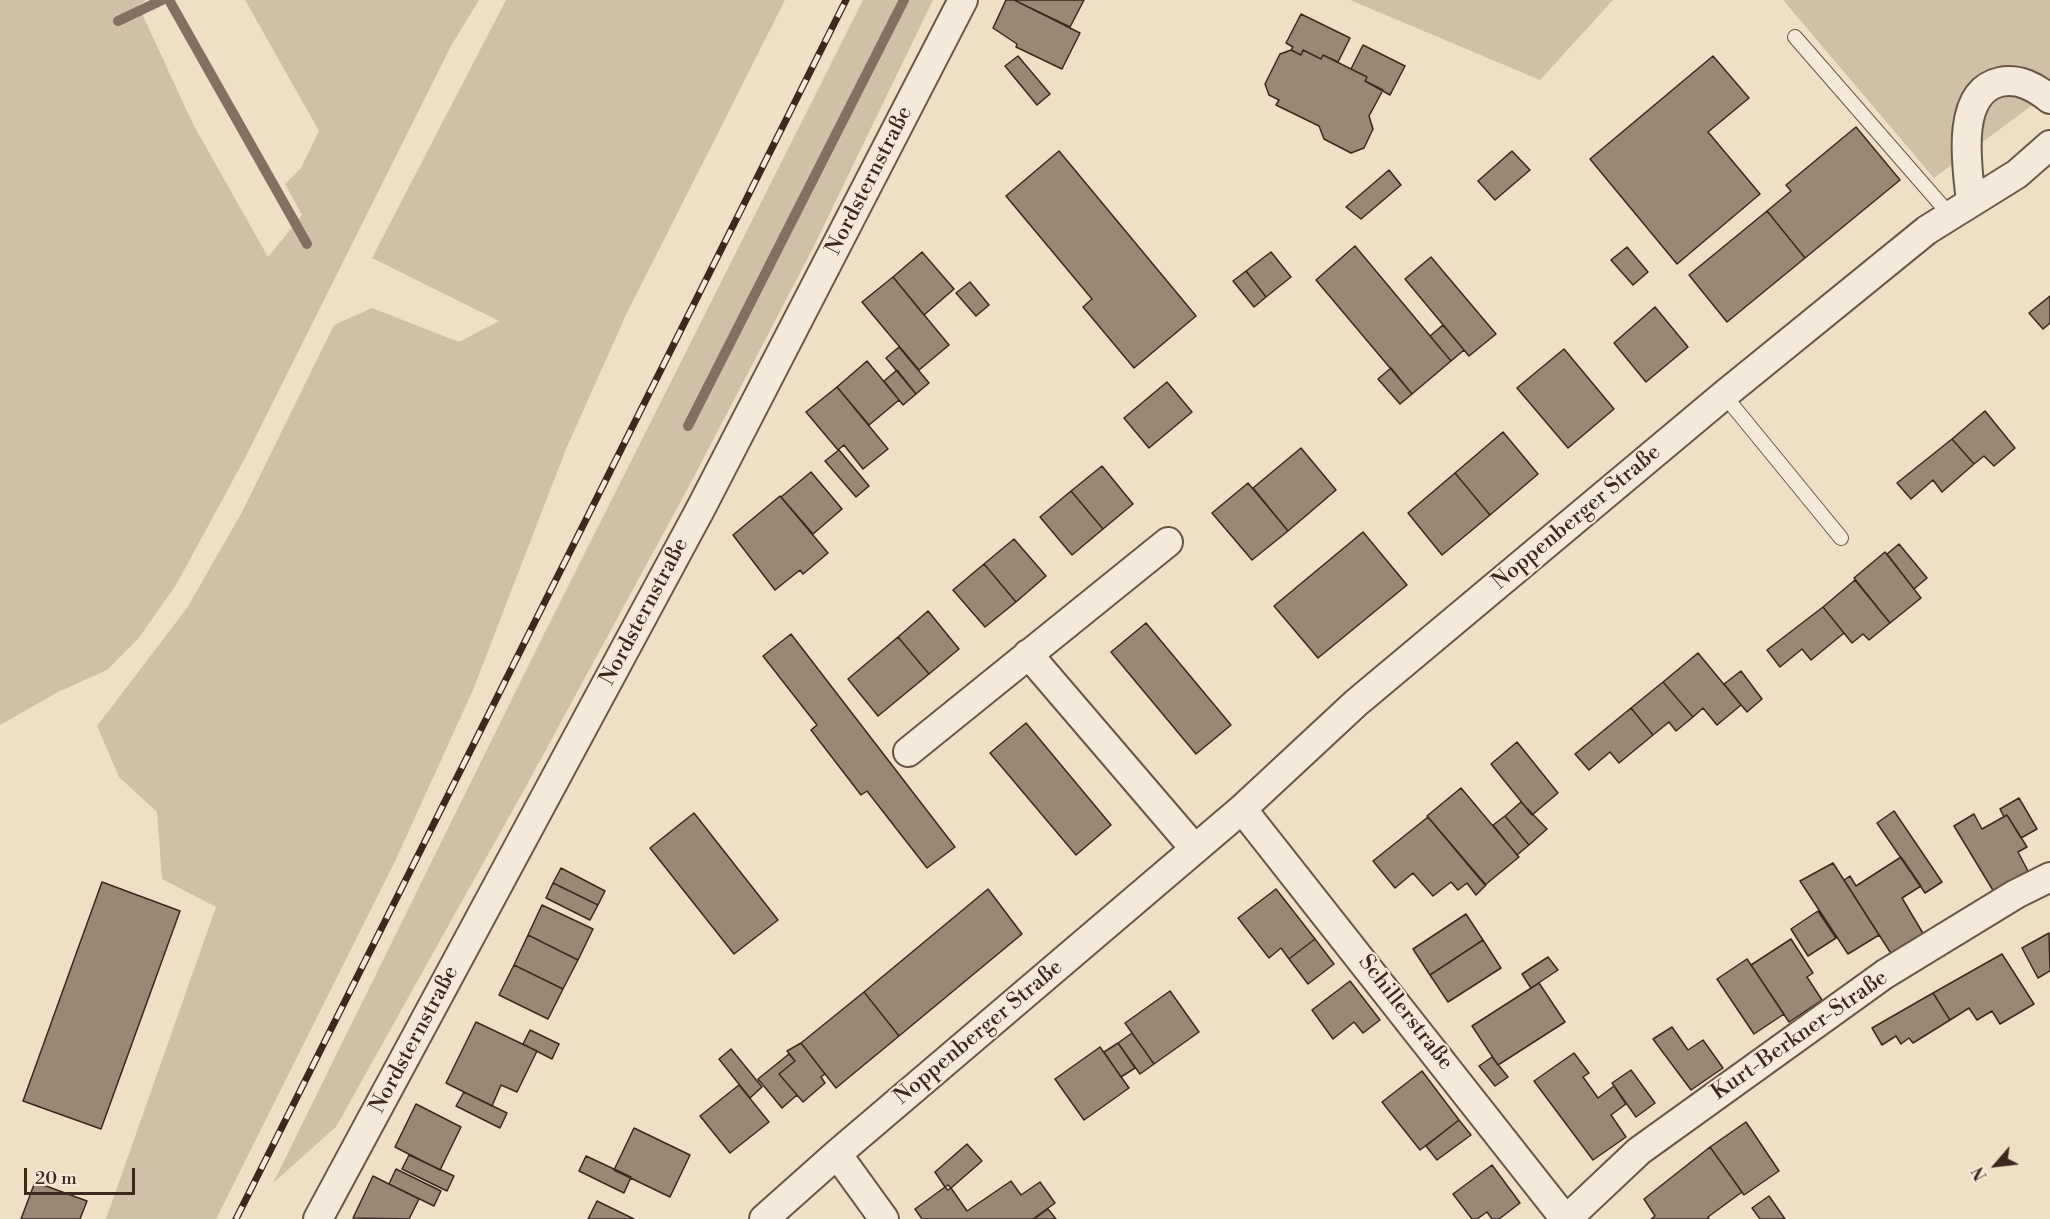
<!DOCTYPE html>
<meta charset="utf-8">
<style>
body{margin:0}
#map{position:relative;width:2050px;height:1219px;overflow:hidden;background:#efdfc5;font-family:"Libre Bodoni",serif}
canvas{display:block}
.north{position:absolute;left:1966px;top:1135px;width:60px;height:60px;-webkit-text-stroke:4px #f5ead9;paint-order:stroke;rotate:242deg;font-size:16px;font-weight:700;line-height:24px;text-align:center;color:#3e271d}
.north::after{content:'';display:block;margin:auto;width:21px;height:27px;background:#3e271d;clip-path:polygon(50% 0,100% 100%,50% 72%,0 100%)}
.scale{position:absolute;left:24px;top:1168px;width:111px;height:27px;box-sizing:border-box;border:3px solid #3e271d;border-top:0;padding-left:8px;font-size:18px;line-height:21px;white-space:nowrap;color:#3e271d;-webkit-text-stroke:4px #f5ead9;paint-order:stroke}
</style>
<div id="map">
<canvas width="2050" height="1219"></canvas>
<div class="north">N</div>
<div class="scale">20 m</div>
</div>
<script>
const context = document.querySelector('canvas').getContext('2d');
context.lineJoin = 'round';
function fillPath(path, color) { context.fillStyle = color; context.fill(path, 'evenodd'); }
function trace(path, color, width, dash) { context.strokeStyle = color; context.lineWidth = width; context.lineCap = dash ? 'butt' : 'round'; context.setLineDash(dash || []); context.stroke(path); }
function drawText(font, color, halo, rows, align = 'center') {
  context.font = font + ' "Libre Bodoni",serif'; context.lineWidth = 4.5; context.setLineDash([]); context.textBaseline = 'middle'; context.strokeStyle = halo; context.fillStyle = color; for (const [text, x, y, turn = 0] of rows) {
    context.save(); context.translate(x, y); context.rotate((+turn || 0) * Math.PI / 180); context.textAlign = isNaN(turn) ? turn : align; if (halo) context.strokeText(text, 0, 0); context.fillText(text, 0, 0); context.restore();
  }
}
const green = new Path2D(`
 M 0,0 L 147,0 L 138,5 L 193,124 L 268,257 L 302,215 L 285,184 L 301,168 L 319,131 L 245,0 L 479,0 L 451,46 L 245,458 L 176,585 L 138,639 L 107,670 L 58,692 L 0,725 Z
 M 506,0 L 785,0 L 626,315 L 566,449 L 473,690 L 396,859 L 216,1219 L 106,1219 L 216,907 L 162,879 L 157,812 L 119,777 L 97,726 L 187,608 L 242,512 L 334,325 L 372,308 L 459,342 L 499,321 L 372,258 Z
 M 863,0 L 933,0 L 812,250 L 688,488 L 524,790 L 336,1127 L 273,1183 L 540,642 Z
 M 1350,0 L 1613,0 L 1540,80 Z
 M 1783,0 L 2050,0 L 2050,92 L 1934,178 Z`);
const stream = new Path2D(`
 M 169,0 L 307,244
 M 118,21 L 162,0
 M 688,426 L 904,0`);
const building = new Path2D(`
 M 1006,0 L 1014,0 L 1080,33 L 1062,69 L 1016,47 L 1017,44 L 993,28 Z
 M 1014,0 L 1084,0 L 1070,27 Z
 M 1301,14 L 1350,38 L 1338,62 L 1323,55 L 1321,59 L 1303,50 L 1301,55 L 1291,50 L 1293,47 L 1286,43 Z
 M 1363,45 L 1405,66 L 1390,95 L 1365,81 L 1367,77 L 1351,69 Z
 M 1291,50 L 1301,55 L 1303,50 L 1321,59 L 1323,55 L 1367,77 L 1365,81 L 1383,90 L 1369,116 L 1373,129 L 1364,148 L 1351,153 L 1324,139 L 1319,126 L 1276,105 L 1279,100 L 1269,95 L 1265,84 L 1280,54 Z
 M 1018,56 L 1050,94 L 1037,105 L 1005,66 Z
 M 1713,56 L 1749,98 L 1708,132 L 1760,194 L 1677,264 L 1590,159 Z
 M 1856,127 L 1900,180 L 1805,258 L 1767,211 L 1791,191 L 1786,185 Z
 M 1059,151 L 1196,316 L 1134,368 L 1083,307 L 1092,299 L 1006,196 Z
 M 1512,151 L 1530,170 L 1495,200 L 1478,181 Z
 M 1389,170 L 1401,185 L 1361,219 L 1346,207 Z
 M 1767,211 L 1805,258 L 1727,322 L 1689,275 Z
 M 1355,246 L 1451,361 L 1412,394 L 1316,280 Z
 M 1627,247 L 1648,272 L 1633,285 L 1611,260 Z
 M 922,252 L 954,289 L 924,315 L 893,277 Z
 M 1271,252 L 1291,277 L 1266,297 L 1246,271 Z
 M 1431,257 L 1496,334 L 1469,356 L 1405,279 Z
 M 1246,271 L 1266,297 L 1254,307 L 1233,281 Z
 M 893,277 L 949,345 L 919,370 L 862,302 Z
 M 970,282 L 989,305 L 976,316 L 956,293 Z
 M 2050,296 L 2050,323 L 2043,329 L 2029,313 Z
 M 1655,307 L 1688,347 L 1646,382 L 1614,343 Z
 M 1443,325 L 1464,350 L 1451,361 L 1430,336 Z
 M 899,347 L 929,383 L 916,394 L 886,358 Z
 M 1564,349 L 1614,409 L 1568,448 L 1517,388 Z
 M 867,361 L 899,400 L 869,425 L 837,387 Z
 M 1391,368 L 1412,394 L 1400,404 L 1378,379 Z
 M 897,370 L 916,394 L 903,405 L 884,381 Z
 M 1167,382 L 1192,412 L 1149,448 L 1124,418 Z
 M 837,387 L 888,449 L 863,469 L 844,445 L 838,450 L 806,412 Z
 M 1985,411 L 2015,448 L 1994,466 L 1984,456 L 1974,464 L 1952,439 Z
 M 1503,432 L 1538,474 L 1490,515 L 1455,473 Z
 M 1952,439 L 1974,464 L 1942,492 L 1933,480 L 1911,499 L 1897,483 Z
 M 1301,448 L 1336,490 L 1288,531 L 1253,488 Z
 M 839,450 L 869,486 L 856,497 L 825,461 Z
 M 1102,466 L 1133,504 L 1103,529 L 1071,491 Z
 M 811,472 L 842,509 L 813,534 L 781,497 Z
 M 1455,473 L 1490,515 L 1442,555 L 1408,513 Z
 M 1248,483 L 1288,531 L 1252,560 L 1212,513 Z
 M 1071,491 L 1103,529 L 1072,555 L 1040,517 Z
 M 780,496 L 828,553 L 803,574 L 800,570 L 775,590 L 733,535 Z
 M 1363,532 L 1407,585 L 1318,658 L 1274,606 Z
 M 1014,539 L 1046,576 L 1016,602 L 984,564 Z
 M 1899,544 L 1927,578 L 1914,589 L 1887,554 Z
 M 1885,552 L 1921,598 L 1890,623 L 1854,578 Z
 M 984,564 L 1016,602 L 985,627 L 953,590 Z
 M 1855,580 L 1890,623 L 1869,640 L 1863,634 L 1852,643 L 1823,607 Z
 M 1823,607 L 1844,633 L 1811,660 L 1802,649 L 1780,667 L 1767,650 Z
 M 928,611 L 959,649 L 929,674 L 898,637 Z
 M 1146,623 L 1231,725 L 1196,754 L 1111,652 Z
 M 791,634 L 955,847 L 927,868 L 867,791 L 861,795 L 811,730 L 817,725 L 763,656 Z
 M 898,637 L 929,674 L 878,716 L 848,679 Z
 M 1698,653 L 1741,705 L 1717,725 L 1703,708 L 1693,717 L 1663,682 Z
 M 1741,671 L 1762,699 L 1747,712 L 1724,684 Z
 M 1663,682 L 1693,717 L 1676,731 L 1669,722 L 1653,735 L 1631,708 Z
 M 1631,708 L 1653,735 L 1619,763 L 1610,752 L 1589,770 L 1575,754 Z
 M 1026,723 L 1111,825 L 1076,855 L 990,753 Z
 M 1517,742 L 1558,793 L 1532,815 L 1491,764 Z
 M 1461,788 L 1519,857 L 1485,885 L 1427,816 Z
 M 2019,798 L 2037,829 L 2021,838 L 2007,815 L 2004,817 L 2000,809 Z
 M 1521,802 L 1547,829 L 1529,845 L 1505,816 Z
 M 1894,811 L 1942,882 L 1925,893 L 1877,823 Z
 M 694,813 L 778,920 L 734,954 L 650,848 Z
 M 1974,814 L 1982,829 L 2007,815 L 2027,847 L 2018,852 L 2028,871 L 1994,892 L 1954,826 Z
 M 1505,816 L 1529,845 L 1517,855 L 1493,825 Z
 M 1428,817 L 1486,885 L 1476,895 L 1467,883 L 1458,890 L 1451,882 L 1433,896 L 1413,873 L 1395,888 L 1373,861 Z
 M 1901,857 L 1921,886 L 1902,898 L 1924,935 L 1892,955 L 1844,880 L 1850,876 L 1856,886 Z
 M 1833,863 L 1879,935 L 1848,954 L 1800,881 Z
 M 561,868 L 605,891 L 598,905 L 553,883 Z
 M 102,882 L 180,911 L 101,1129 L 23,1101 Z
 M 553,883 L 598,905 L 590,920 L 546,898 Z
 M 988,889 L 1022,934 L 899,1036 L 864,992 Z
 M 1276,889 L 1315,939 L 1289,959 L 1281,948 L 1269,958 L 1238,918 Z
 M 542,905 L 593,929 L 578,960 L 528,935 Z
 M 1818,911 L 1836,938 L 1808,956 L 1791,929 Z
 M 1466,914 L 1483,940 L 1430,975 L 1413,949 Z
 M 2049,933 L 2050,971 L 2038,978 L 2022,948 Z
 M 528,935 L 578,960 L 563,989 L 514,965 Z
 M 1315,939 L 1334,964 L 1308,984 L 1289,959 Z
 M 1791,939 L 1813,973 L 1807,977 L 1822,1000 L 1789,1022 L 1751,965 Z
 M 1483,940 L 1501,968 L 1448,1002 L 1430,975 Z
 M 2002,954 L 2034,1004 L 2000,1024 L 1992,1011 L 1977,1020 L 1969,1008 L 1950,1020 L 1933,993 Z
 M 1548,957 L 1558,970 L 1531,988 L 1522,974 Z
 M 1747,959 L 1784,1014 L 1754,1034 L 1717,979 Z
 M 514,965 L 563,989 L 548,1019 L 499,995 Z
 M 1350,981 L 1380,1020 L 1363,1033 L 1354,1022 L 1333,1039 L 1312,1010 Z
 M 1539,983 L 1565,1022 L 1498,1065 L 1472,1026 Z
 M 1170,991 L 1199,1032 L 1154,1064 L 1125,1023 Z
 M 864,992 L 899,1036 L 836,1088 L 801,1043 Z
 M 1933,993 L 1950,1020 L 1913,1043 L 1909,1038 L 1901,1044 L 1896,1036 L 1882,1045 L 1872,1028 Z
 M 476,1022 L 537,1051 L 517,1092 L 501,1085 L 492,1106 L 446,1083 Z
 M 1672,1027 L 1688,1050 L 1703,1040 L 1723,1068 L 1691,1090 L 1653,1039 Z
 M 530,1030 L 559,1044 L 552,1059 L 523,1044 Z
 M 1132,1033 L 1154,1064 L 1140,1074 L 1118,1043 Z
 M 801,1043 L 825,1074 L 821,1077 L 825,1083 L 803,1102 L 779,1074 L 795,1061 L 787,1051 Z
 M 1118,1043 L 1135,1068 L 1121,1077 L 1104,1052 Z
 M 1100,1047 L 1129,1088 L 1084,1120 L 1055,1079 Z
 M 731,1049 L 762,1087 L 750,1098 L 719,1059 Z
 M 1574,1053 L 1589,1073 L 1583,1077 L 1598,1098 L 1614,1086 L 1626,1104 L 1611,1115 L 1626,1137 L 1593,1160 L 1534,1081 Z
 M 789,1054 L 795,1061 L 779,1074 L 797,1095 L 782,1108 L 758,1079 Z
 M 1492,1057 L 1508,1077 L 1495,1086 L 1479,1066 Z
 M 1631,1070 L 1655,1103 L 1636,1117 L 1612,1083 Z
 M 1422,1071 L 1459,1120 L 1420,1150 L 1382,1102 Z
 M 739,1085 L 769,1122 L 730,1153 L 700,1116 Z
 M 464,1092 L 507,1113 L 500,1128 L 456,1106 Z
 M 416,1104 L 461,1127 L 440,1170 L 395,1147 Z
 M 1459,1120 L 1471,1135 L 1437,1160 L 1426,1146 Z
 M 1746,1122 L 1779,1171 L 1744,1195 L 1710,1147 Z
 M 634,1128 L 690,1155 L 670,1197 L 614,1170 Z
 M 967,1144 L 982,1161 L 951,1188 L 948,1185 L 945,1187 L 935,1172 Z
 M 1710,1147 L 1742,1192 L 1708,1217 L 1709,1219 L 1651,1219 L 1655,1216 L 1644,1199 Z
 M 409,1155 L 454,1176 L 447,1191 L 402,1169 Z
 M 586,1156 L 631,1177 L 624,1193 L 579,1171 Z
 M 1492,1165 L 1520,1203 L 1499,1219 L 1492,1219 L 1487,1212 L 1477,1219 L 1472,1219 L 1453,1194 Z
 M 396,1169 L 441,1191 L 434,1206 L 389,1184 Z
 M 373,1176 L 419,1199 L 409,1219 L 353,1218 Z
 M 1011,1181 L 1021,1195 L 1040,1182 L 1055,1203 L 1033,1219 L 922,1219 L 915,1209 L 945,1187 L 948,1190 L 951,1188 L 967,1211 Z
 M 35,1182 L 87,1201 L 80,1219 L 21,1219 Z
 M 1769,1196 L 1785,1219 L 1760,1219 L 1752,1208 Z
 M 597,1201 L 634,1219 L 588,1219 Z
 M 1048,1209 L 1056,1219 L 1034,1219 Z`);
const lane = new Path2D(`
 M 1795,37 L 1950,215
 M 1724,395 L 1841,538`);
const street = new Path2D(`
 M 1971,201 C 1967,167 1955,92 2000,82 C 2019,78 2035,87 2050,99
 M 1028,654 L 1195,849
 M 908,752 L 1168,542
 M 1242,809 L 1565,1219
 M 837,1154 L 884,1219
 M 318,1219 L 701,508 L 963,0
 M 764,1219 L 837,1154 L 1242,809 L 1356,703 L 1724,395 L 1927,230 L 2017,174 L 2050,145
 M 1567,1219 L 1639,1151 L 1885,974 L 2016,894 L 2050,877`);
const rail = new Path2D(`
 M 236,1219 L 846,0`);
const streetNames = [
 ["Nordsternstraße",870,181,-63],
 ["Noppenberger Straße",1577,518,-40],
 ["Nordsternstraße",645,612,-62],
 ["Schillerstraße",1405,1013,52],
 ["Noppenberger Straße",979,1033,-40],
 ["Kurt-Berkner-Straße",1800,1036,-35],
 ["Nordsternstraße",415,1040,-62]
];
fillPath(green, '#d1c0a8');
trace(stream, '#847060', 10);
fillPath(building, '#9a8774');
trace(building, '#3e271d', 1.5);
trace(lane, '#6a5547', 16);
trace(street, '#6a5547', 32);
trace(lane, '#f5ead9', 14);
trace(street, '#f5ead9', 28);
trace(rail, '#3e271d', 7);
trace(rail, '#f5ead9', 4.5, [14]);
drawText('22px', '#3e271d', '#f5ead9', streetNames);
</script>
